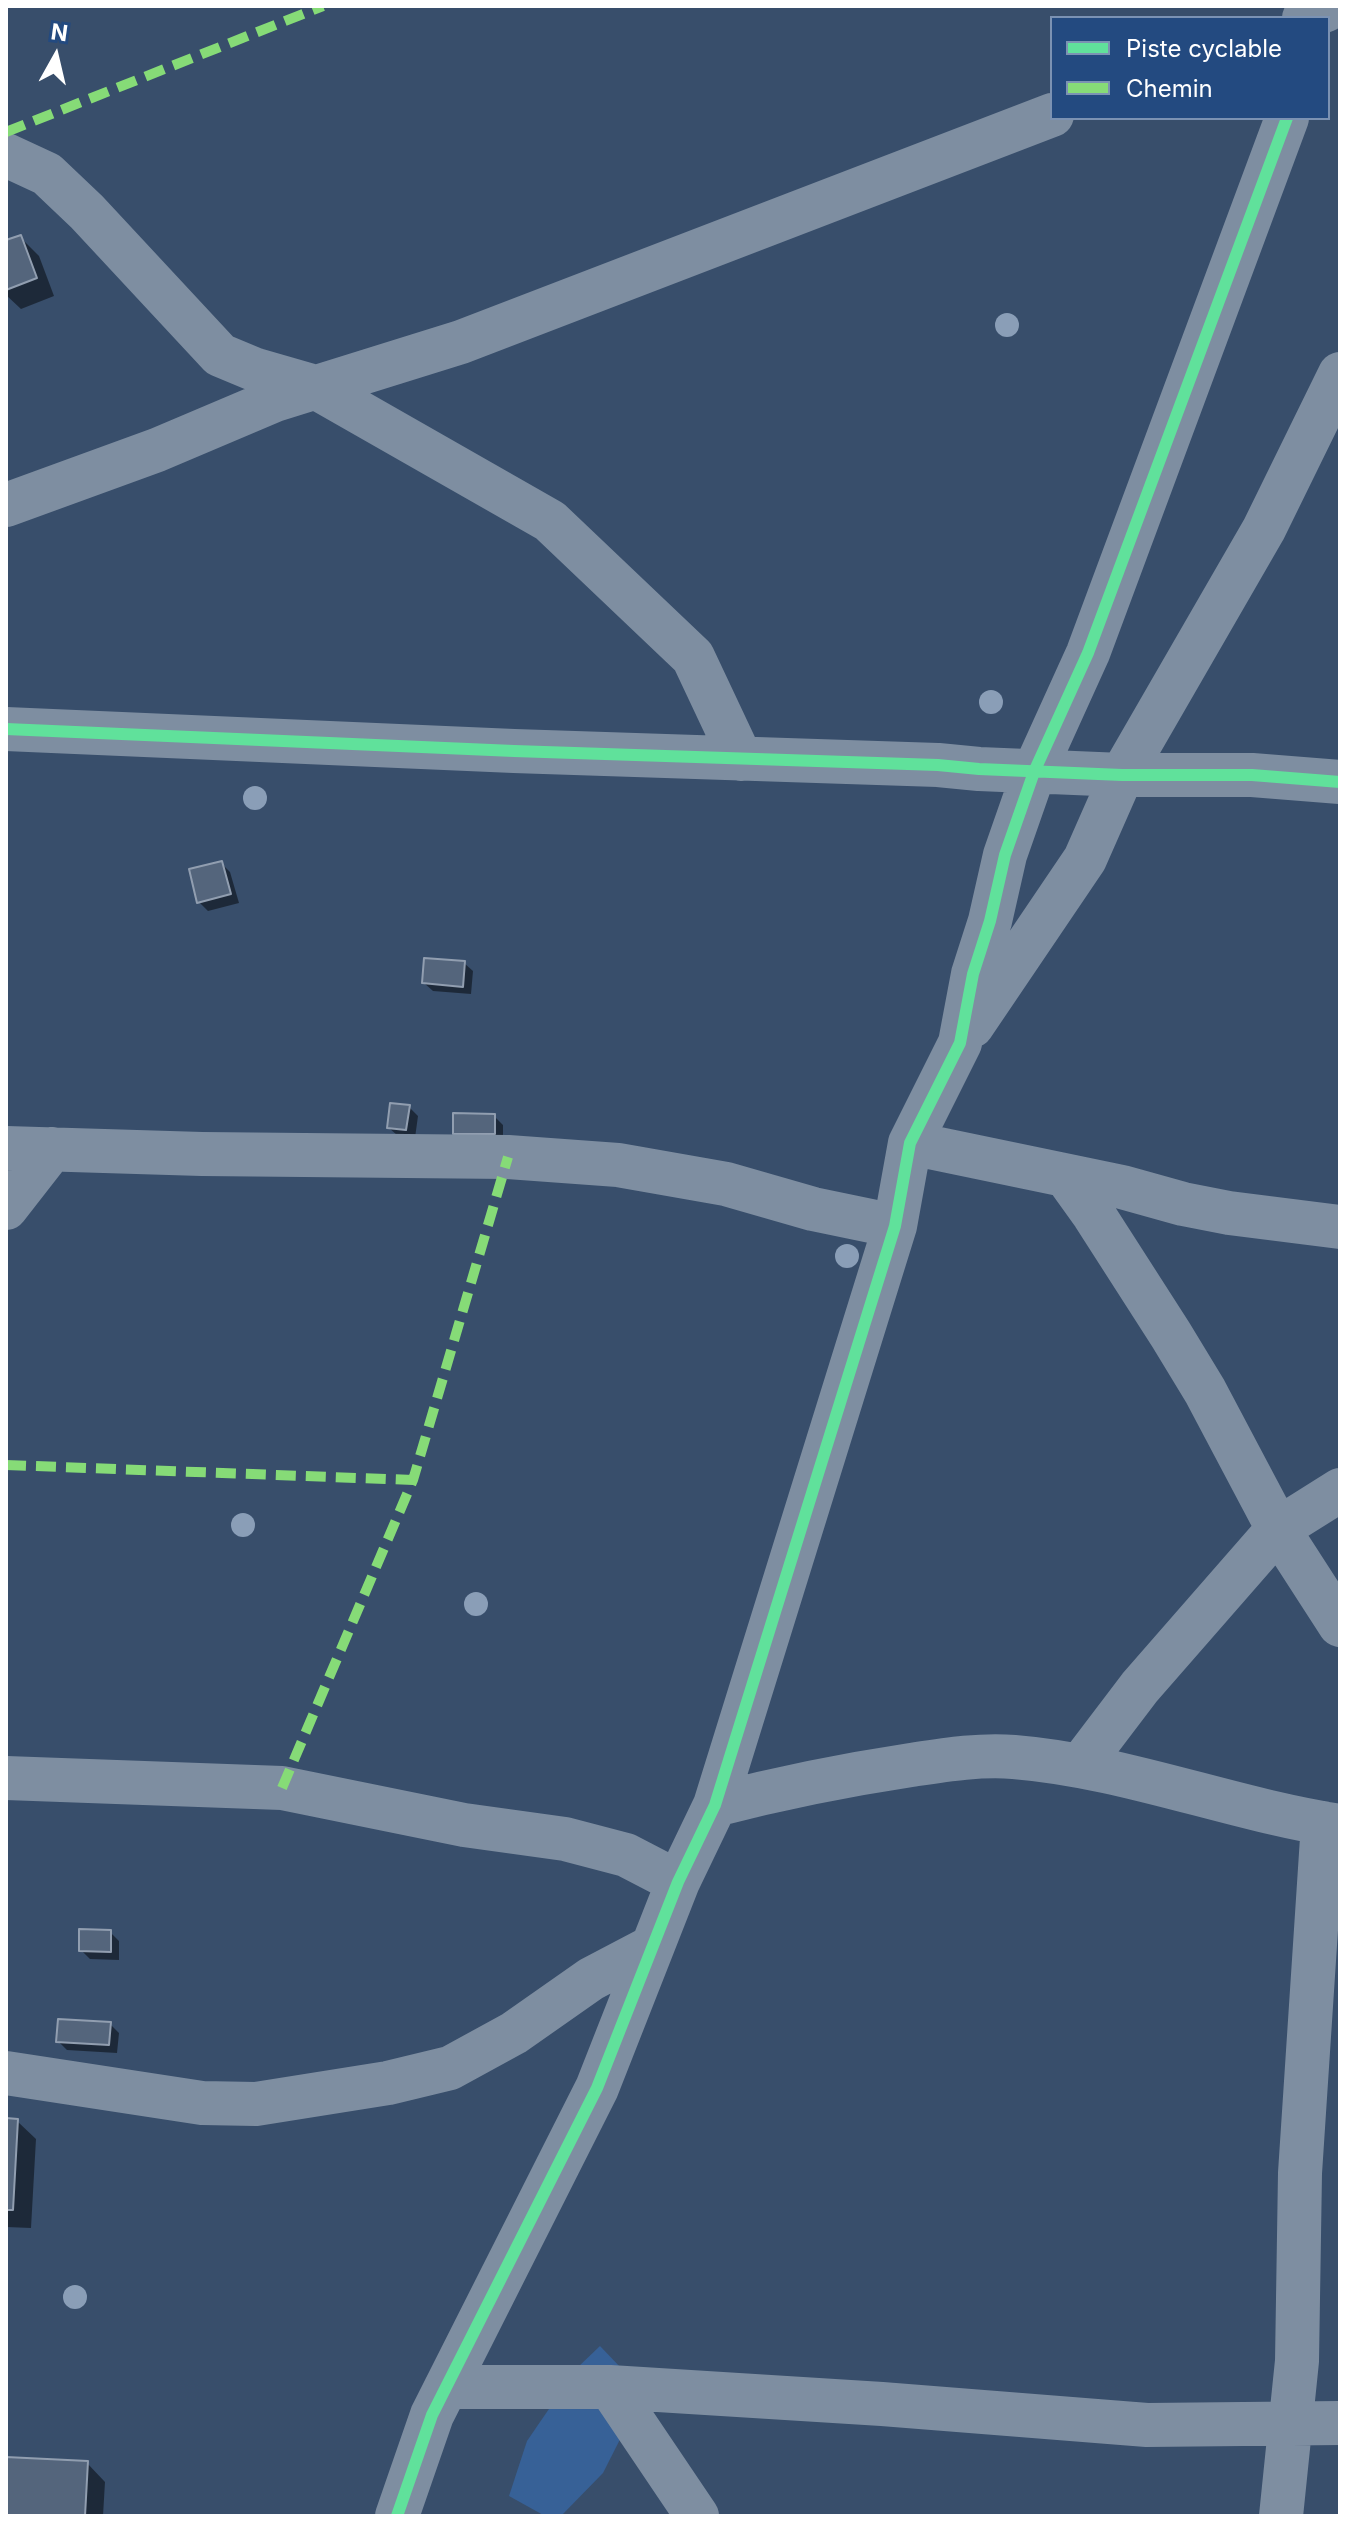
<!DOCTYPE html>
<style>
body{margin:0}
#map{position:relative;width:1346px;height:2522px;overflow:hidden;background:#384e6b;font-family:Inter,sans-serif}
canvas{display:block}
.frame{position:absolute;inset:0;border:8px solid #fff;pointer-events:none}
.legend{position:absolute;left:1050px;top:16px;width:280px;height:104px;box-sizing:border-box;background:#234a80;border:2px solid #7b92b3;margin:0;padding:10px 14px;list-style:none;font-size:24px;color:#fff}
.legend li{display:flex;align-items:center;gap:16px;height:40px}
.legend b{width:40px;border:2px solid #7b92b3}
.north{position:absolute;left:16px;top:16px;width:80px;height:80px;-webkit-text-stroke:6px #234a80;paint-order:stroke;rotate:8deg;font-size:22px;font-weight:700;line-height:32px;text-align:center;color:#fff}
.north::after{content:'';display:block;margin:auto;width:28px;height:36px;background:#fff;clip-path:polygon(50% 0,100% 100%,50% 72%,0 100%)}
</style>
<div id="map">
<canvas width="1346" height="2522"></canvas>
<div class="frame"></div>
<ul class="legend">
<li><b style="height:10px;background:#60e19b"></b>Piste cyclable</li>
<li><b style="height:10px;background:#86db77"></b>Chemin</li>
</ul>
<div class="north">N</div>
</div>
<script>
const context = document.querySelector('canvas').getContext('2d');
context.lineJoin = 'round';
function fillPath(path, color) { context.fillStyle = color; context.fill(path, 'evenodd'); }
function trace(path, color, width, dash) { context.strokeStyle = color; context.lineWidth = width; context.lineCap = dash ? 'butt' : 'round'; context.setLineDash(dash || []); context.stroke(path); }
const green = new Path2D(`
 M 600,2346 L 644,2392 L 603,2473 L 561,2516 L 545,2516 L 509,2496 L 527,2441 L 577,2368 Z`);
const shadow = new Path2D(`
 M 20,237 L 39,256 L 54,296 L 21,309 L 6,295 L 6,242 Z
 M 221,863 L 230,872 L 239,903 L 208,911 L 199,902 Z
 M 464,963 L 473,971 L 471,994 L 433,991 L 424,983 Z
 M 409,1107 L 418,1116 L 415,1138 L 398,1136 L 389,1128 Z
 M 494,1116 L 503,1125 L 503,1142 L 464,1142 L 455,1133 Z
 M 110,1932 L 119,1941 L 119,1960 L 90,1959 L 81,1950 Z
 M 110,2024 L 119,2033 L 117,2053 L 67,2050 L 58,2041 Z
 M 6,2120 L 17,2121 L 36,2139 L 31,2228 L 6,2227 Z
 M 6,2459 L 87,2463 L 105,2482 L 103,2516 L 6,2516 Z`);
const building = new Path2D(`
 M 21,235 L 37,278 L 6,290 L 6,240 Z
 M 222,861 L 231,894 L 197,903 L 189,869 Z
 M 424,958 L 465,961 L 463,987 L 422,983 Z
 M 390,1103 L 410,1105 L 406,1130 L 387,1128 Z
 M 453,1113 L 495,1114 L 495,1134 L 453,1134 Z
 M 79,1929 L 111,1930 L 111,1952 L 79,1951 Z
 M 58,2019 L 111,2022 L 109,2045 L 56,2042 Z
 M 6,2118 L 18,2119 L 13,2210 L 6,2210 Z
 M 6,2457 L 88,2461 L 85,2516 L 6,2516 Z`);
const minor = new Path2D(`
 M 1304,18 L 1326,10
 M 6,155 L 47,174 L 87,212 L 220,355 L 256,370 L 315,387 L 550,521 L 693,657 L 741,759
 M 6,505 L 157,450 L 275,400 L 461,342 L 1052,115
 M 6,729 L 514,751 L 938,765 L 979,769 L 1122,775 L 1252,775 L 1340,782
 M 972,1026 L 1085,859 L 1122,775 L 1264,529 L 1340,374
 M 910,1143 L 1122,1187 L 1183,1204 L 1229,1213 L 1340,1227
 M 6,1148 L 202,1154 L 508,1157 L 618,1165 L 726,1184 L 813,1209 L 895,1226
 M 1066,1176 L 1094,1215 L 1171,1335 L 1205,1391 L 1278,1529 L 1340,1625
 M 6,1208 L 52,1149
 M 1080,1766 L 1140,1687 L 1278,1529 L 1340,1490
 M 6,1778 L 282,1788 L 464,1825 L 565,1839 L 626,1855 L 678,1882
 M 715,1805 C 780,1788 845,1775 911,1765 C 944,1760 981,1754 1014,1757 C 1125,1766 1230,1809 1340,1826
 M 6,2073 L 202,2103 L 256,2104 L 388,2083 L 450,2068 L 514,2033 L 591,1979 L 650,1948
 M 446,2387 L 610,2387 L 882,2404 L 1147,2425 L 1340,2423
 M 610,2387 L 697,2516
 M 397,2516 L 432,2415 L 597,2088 L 678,1882 L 715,1805 L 895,1226 L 910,1143 L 960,1043 L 973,974 L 990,921 L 1005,855 L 1034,772 L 1088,653 L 1287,118
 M 1281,2516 L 1297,2361 L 1300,2173 L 1323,1823`);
const quiet = new Path2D(`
 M 6,132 L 323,6
 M 6,1465 L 413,1480
 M 282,1788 L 413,1480 L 508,1157`);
const cycleway = new Path2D(`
 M 6,729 L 514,751 L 938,765 L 979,769 L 1122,775 L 1252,775 L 1340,782
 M 397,2516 L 432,2415 L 597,2088 L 678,1882 L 715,1805 L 895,1226 L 910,1143 L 960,1043 L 973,974 L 990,921 L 1005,855 L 1034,772 L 1088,653 L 1287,118`);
const trees = [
 [1007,325],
 [991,702],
 [255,798],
 [847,1256],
 [243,1525],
 [476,1604],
 [75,2297]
];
fillPath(green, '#376197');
fillPath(shadow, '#0007');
fillPath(building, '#54657c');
trace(building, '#919eb0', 2);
trace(minor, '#7e8ea1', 44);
trace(quiet, '#86db77', 10, [20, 10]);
trace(cycleway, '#60e19b', 12);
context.fillStyle = '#8a9eb7';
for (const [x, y] of trees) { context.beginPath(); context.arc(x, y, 12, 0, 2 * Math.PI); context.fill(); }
</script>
